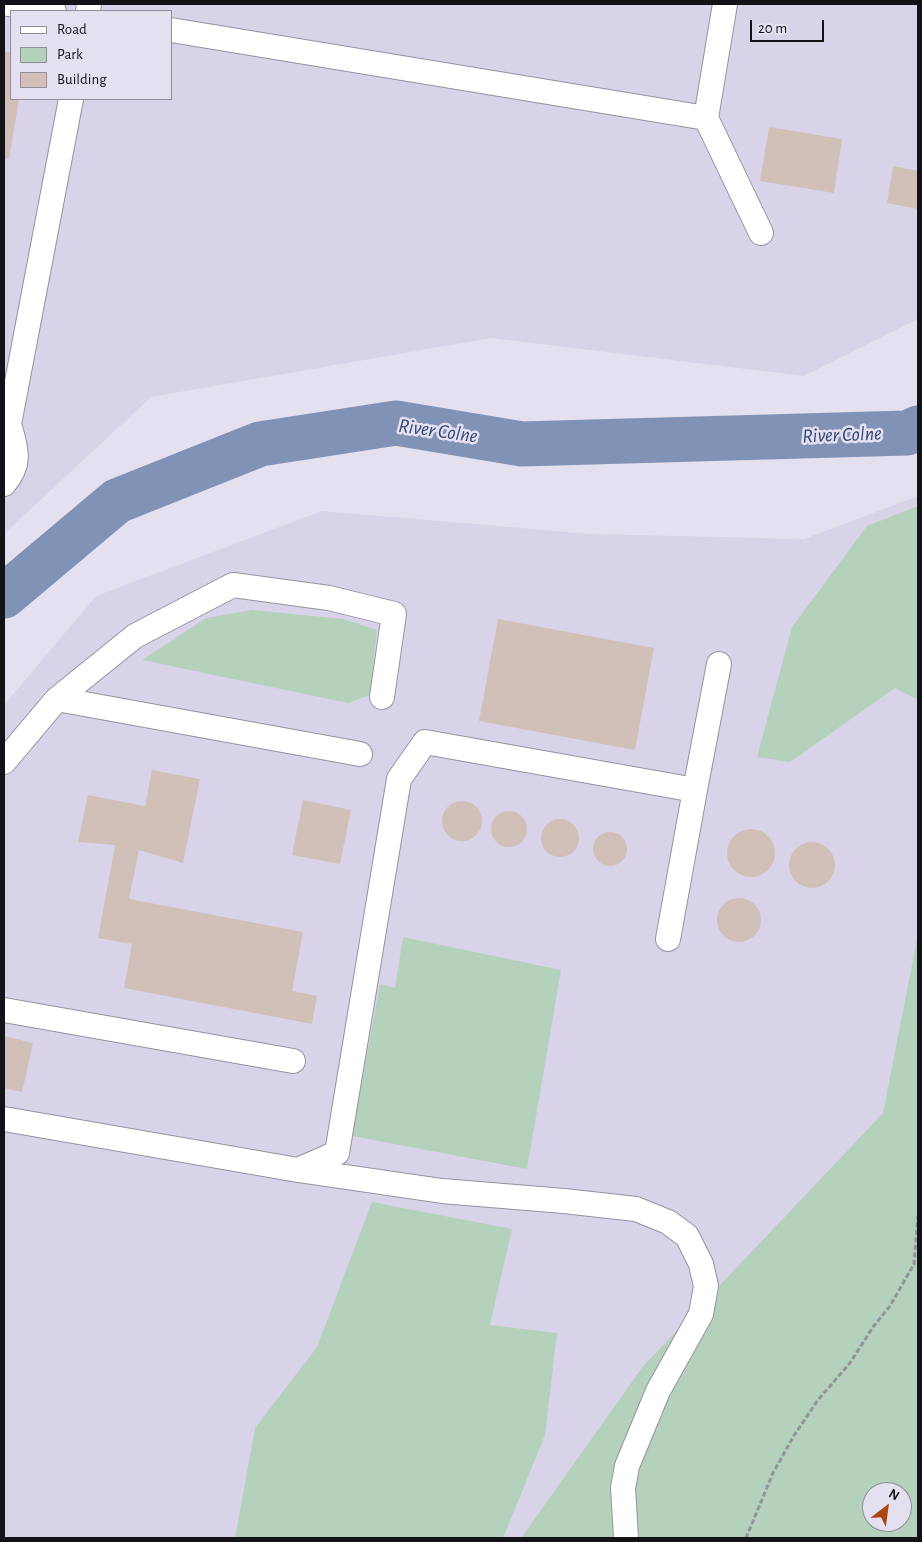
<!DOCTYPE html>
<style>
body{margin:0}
#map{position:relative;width:922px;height:1542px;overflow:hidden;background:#e4e0f0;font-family:"Alegreya Sans",sans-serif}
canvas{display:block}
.frame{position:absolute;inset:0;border:5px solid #131217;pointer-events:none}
.legend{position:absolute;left:10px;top:10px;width:162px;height:90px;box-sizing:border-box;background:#e4e0f0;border:1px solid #908e99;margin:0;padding:6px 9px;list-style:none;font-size:15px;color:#131217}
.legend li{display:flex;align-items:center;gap:10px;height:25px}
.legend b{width:25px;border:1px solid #908e99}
.north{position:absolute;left:862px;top:1482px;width:50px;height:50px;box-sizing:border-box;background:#e4e0f0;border:1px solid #908e99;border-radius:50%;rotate:30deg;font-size:14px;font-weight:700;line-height:20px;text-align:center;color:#131217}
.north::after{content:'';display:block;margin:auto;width:18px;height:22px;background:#aa4611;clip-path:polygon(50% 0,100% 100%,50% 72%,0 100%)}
.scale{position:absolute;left:750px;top:20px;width:74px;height:22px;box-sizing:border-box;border:2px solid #131217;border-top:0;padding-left:6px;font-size:15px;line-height:18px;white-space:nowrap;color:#131217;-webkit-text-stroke:4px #e4e0f0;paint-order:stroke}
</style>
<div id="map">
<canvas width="922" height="1542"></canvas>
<div class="frame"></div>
<ul class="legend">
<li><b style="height:6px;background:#fff"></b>Road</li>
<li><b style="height:14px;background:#b4d2bb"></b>Park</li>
<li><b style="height:14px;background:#d0c0b7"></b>Building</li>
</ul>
<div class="north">N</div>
<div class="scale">20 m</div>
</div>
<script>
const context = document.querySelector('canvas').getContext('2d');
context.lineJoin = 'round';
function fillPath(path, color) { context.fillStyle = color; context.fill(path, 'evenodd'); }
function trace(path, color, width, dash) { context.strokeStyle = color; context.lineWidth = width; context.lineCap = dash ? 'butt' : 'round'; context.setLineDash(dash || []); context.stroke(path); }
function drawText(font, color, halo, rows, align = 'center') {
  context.font = font + ' "Alegreya Sans",sans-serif'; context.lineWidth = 5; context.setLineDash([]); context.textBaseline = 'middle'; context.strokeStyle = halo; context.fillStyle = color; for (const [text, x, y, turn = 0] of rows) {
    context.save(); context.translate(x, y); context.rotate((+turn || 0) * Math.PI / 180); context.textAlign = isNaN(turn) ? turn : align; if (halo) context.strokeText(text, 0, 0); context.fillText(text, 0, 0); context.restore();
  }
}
const built = new Path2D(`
 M 4,4 L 918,4 L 918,319 L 804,376 L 491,338 L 151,397 L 4,534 ZM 11,11 L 171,11 L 171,99 L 11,99 Z
 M 918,496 L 918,933 L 883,1113 L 643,1366 L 521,1538 L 4,1538 L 4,705 L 96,596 L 322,511 L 591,534 L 804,539 Z`);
const green = new Path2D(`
 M 918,506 L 918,700 L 895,688 L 790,762 L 757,757 L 792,627 L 867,526 Z
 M 252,610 L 344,619 L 377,630 L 370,695 L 348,703 L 142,660 L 206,618 Z
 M 918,933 L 918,1538 L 521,1538 L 643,1366 L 883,1113 ZM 872,1492 L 902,1492 L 902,1522 L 872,1522 Z
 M 403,937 L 561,970 L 527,1169 L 352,1136 L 380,984 L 395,988 Z
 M 372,1202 L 512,1229 L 490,1325 L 557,1333 L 545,1435 L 503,1538 L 235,1538 L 255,1428 L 317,1347 Z`);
const river = new Path2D(`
 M 4,596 L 117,501 L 260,444 L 396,423 L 522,444 L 907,433 L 918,428`);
const building = new Path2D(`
 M 4,51 L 11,53 L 11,99 L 19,99 L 9,159 L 4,158 Z
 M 769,127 L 842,139 L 834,193 L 760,181 Z
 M 893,166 L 918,171 L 918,209 L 887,203 Z
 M 498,619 L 654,648 L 635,750 L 479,721 Z
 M 152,770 L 200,779 L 183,863 L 139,850 L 129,899 L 303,932 L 292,991 L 317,996 L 312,1024 L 124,988 L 132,944 L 98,938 L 115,845 L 78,842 L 88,795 L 145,806 Z
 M 303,800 L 351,810 L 340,864 L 292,855 Z
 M442 821a20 20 0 1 1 40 0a20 20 0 1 1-40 0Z
 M491 829a18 18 0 1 1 36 0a18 18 0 1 1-36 0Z
 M541 838a19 19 0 1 1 38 0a19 19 0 1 1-38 0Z
 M727 853a24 24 0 1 1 48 0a24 24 0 1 1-48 0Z
 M593 849a17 17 0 1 1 34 0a17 17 0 1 1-34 0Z
 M789 865a23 23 0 1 1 46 0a23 23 0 1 1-46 0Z
 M717 920a22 22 0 1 1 44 0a22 22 0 1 1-44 0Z
 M 4,1036 L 33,1043 L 22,1092 L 4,1088 Z`);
const path = new Path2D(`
 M 746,1538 L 773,1473 L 793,1437 L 818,1400 L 850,1363 L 873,1327 L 890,1306 L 914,1264 L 918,1216`);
const minor = new Path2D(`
 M 8,4 L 54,11
 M 88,11 L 89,4
 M 171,30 L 706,118 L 761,233
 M 706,118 L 725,4
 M 4,423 L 9,424 L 71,99
 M 4,484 C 22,463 16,449 9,424
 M 57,699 L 360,754
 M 4,762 L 57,699 L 135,636 L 233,585 L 329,598 L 394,614 L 382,697
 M 695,790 L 719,664
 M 4,1010 L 293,1061
 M 4,1119 L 298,1170 L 337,1153 L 399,779 L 425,742 L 695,790 L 668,939
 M 298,1170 L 442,1191 L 564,1201 L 636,1209 L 668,1222 L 687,1236 L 701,1264 L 706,1286 L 701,1314 L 658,1391 L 627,1466 L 623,1488 L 626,1538`);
const waterNames = [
 ["River Colne",438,431,8],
 ["River Colne",842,435,-2]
];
fillPath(built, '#d9d3ea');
fillPath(green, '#b4d2bb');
trace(river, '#8093b6', 45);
fillPath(building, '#d0c0b7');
trace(minor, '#9692a1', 26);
trace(path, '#95929e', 3, [5, 2.5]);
trace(minor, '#fff', 24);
drawText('italic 20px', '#2c4575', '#e4e0f0', waterNames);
</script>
